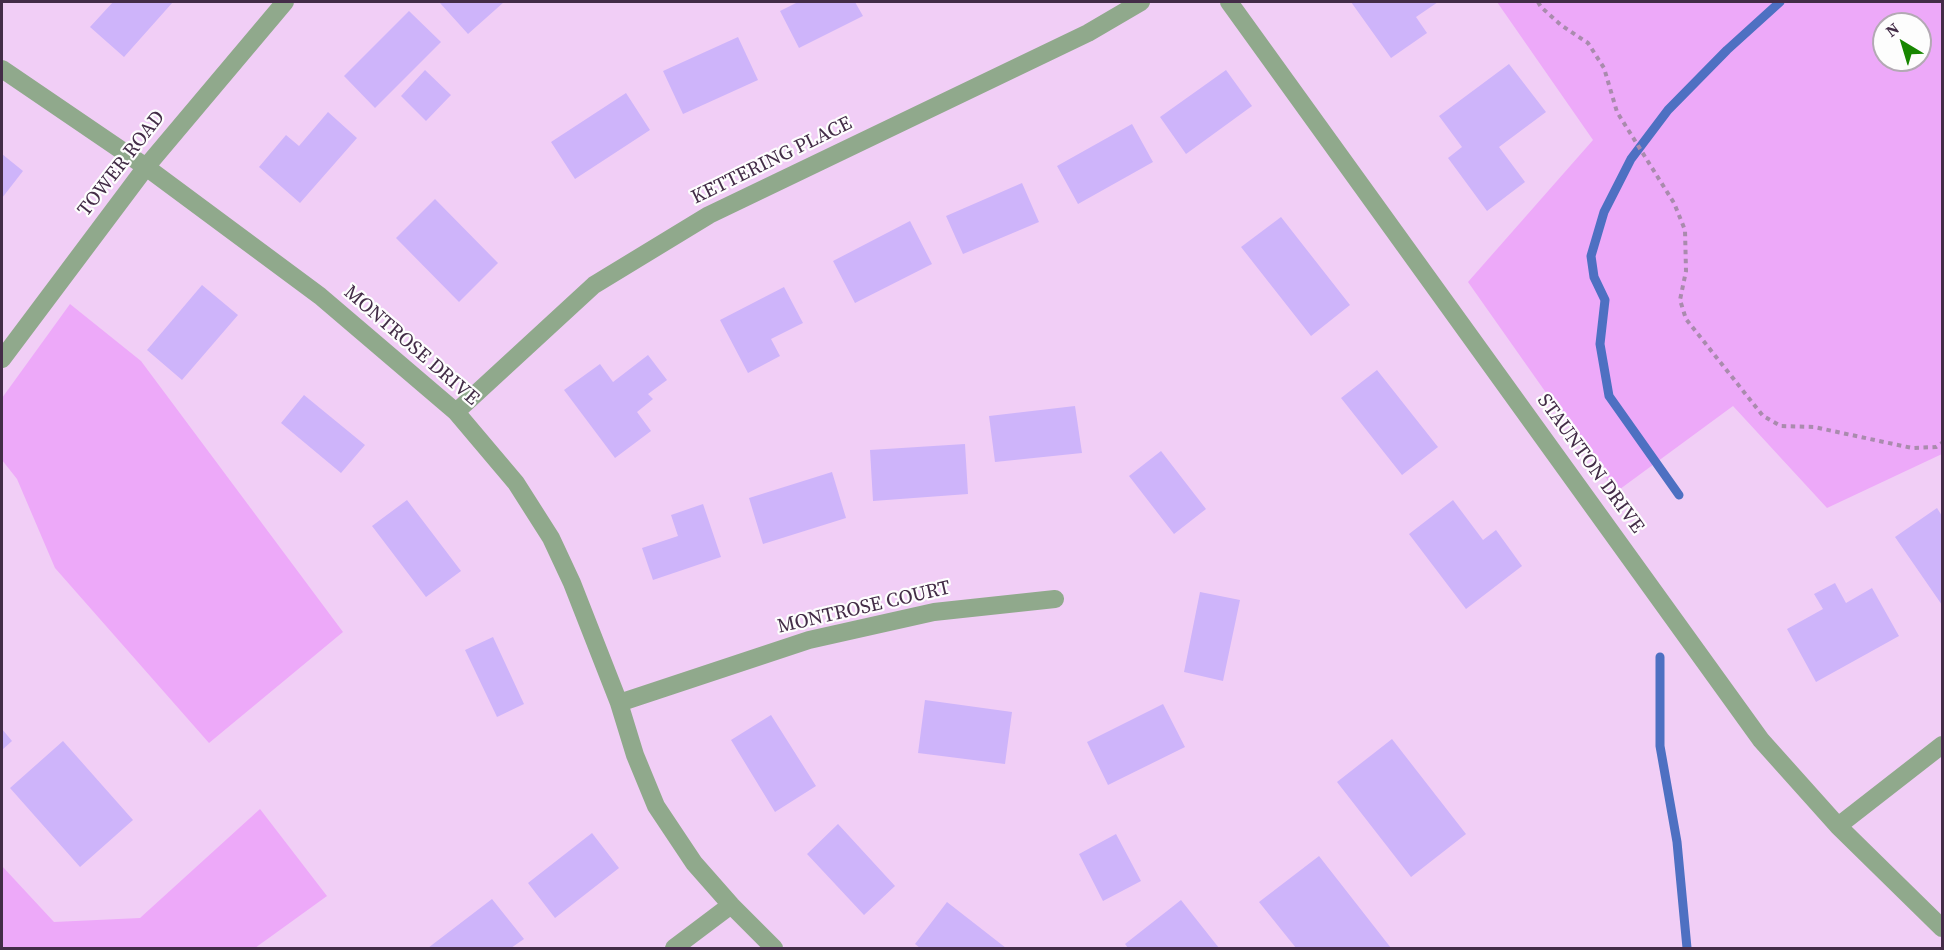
<!DOCTYPE html>
<style>
body{margin:0}
#map{position:relative;width:1944px;height:950px;overflow:hidden;background:#f1cef6;font-family:"Source Serif 4",serif}
canvas{display:block}
.frame{position:absolute;inset:0;border:3px solid #432c47;pointer-events:none}
.north{position:absolute;left:1872px;top:12px;width:60px;height:60px;box-sizing:border-box;background:#fdfdfd;border:2px solid #b3a9b4;border-radius:50%;rotate:322deg;font-size:16px;font-weight:700;line-height:24px;text-align:center;color:#432c47}
.north::after{content:'';display:block;margin:auto;width:21px;height:27px;background:#178600;clip-path:polygon(50% 0,100% 100%,50% 72%,0 100%)}
</style>
<div id="map">
<canvas width="1944" height="950"></canvas>
<div class="frame"></div>
<div class="north">N</div>
</div>
<script>
const context = document.querySelector('canvas').getContext('2d');
context.lineJoin = 'round';
function fillPath(path, color) { context.fillStyle = color; context.fill(path, 'evenodd'); }
function trace(path, color, width, dash) { context.strokeStyle = color; context.lineWidth = width; context.lineCap = dash ? 'butt' : 'round'; context.setLineDash(dash || []); context.stroke(path); }
function drawText(font, color, halo, rows, align = 'center') {
  context.font = font + ' "Source Serif 4",serif'; context.lineWidth = 4.5; context.setLineDash([]); context.textBaseline = 'middle'; context.strokeStyle = halo; context.fillStyle = color; for (const [text, x, y, turn = 0] of rows) {
    context.save(); context.translate(x, y); context.rotate((+turn || 0) * Math.PI / 180); context.textAlign = isNaN(turn) ? turn : align; if (halo) context.strokeText(text, 0, 0); context.fillText(text, 0, 0); context.restore();
  }
}
const green = new Path2D(`
 M 1497,2 L 1942,2 L 1942,454 L 1827,508 L 1733,406 L 1616,492 L 1468,282 L 1593,140 ZM 1884,24 L 1920,24 L 1920,60 L 1884,60 Z
 M 70,304 L 141,361 L 343,632 L 209,743 L 55,568 L 17,479 L 2,460 L 2,398 Z
 M 260,809 L 327,896 L 255,948 L 2,948 L 2,866 L 54,922 L 140,918 Z`);
const stream = new Path2D(`
 M 1679,495 L 1609,396 L 1600,344 L 1605,300 L 1594,277 L 1591,256 L 1604,212 L 1631,159 L 1668,110 L 1727,50 L 1780,2
 M 1660,657 L 1660,746 L 1677,842 L 1687,948`);
const building = new Path2D(`
 M 113,2 L 173,2 L 124,57 L 90,27 Z
 M 442,2 L 504,2 L 468,34 L 440,3 Z
 M 798,2 L 855,2 L 863,16 L 799,48 L 780,11 Z
 M 1351,2 L 1438,2 L 1416,17 L 1427,33 L 1391,58 Z
 M 409,11 L 441,42 L 375,108 L 344,76 Z
 M 738,37 L 758,80 L 683,114 L 663,71 Z
 M 1509,64 L 1546,112 L 1499,147 L 1525,182 L 1487,211 L 1448,158 L 1462,147 L 1439,116 Z
 M 425,70 L 451,95 L 426,121 L 401,96 Z
 M 1226,70 L 1252,106 L 1186,154 L 1160,117 Z
 M 626,93 L 650,130 L 575,179 L 551,142 Z
 M 328,112 L 357,138 L 300,203 L 259,167 L 286,135 L 299,146 Z
 M 1132,124 L 1153,162 L 1078,204 L 1057,166 Z
 M 2,154 L 23,171 L 2,198 Z
 M 1022,183 L 1039,222 L 963,254 L 946,216 Z
 M 435,199 L 498,263 L 459,302 L 396,238 Z
 M 1281,217 L 1350,305 L 1311,336 L 1241,247 Z
 M 910,221 L 932,264 L 855,303 L 833,261 Z
 M 202,285 L 238,315 L 182,380 L 147,350 Z
 M 784,287 L 803,323 L 771,339 L 780,356 L 748,373 L 720,320 Z
 M 648,355 L 667,380 L 648,394 L 653,399 L 637,412 L 651,431 L 615,458 L 564,390 L 600,364 L 613,382 Z
 M 1377,370 L 1438,447 L 1402,475 L 1341,398 Z
 M 304,395 L 365,445 L 341,473 L 281,423 Z
 M 1075,406 L 1082,453 L 995,462 L 989,416 Z
 M 965,444 L 968,494 L 873,501 L 870,450 Z
 M 1161,451 L 1206,509 L 1174,534 L 1129,476 Z
 M 832,472 L 846,518 L 763,544 L 749,498 Z
 M 407,500 L 461,571 L 426,597 L 372,526 Z
 M 1453,500 L 1483,540 L 1496,530 L 1522,566 L 1466,609 L 1409,534 Z
 M 703,504 L 721,557 L 653,580 L 642,548 L 678,536 L 671,515 Z
 M 1937,508 L 1942,516 L 1942,605 L 1895,537 Z
 M 1835,583 L 1846,603 L 1872,588 L 1899,636 L 1816,682 L 1787,629 L 1823,609 L 1814,594 Z
 M 1200,592 L 1240,600 L 1223,681 L 1184,672 Z
 M 493,637 L 524,704 L 497,717 L 465,650 Z
 M 925,700 L 1012,712 L 1005,764 L 918,753 Z
 M 1163,704 L 1185,747 L 1108,785 L 1087,742 Z
 M 771,715 L 816,786 L 775,812 L 731,740 Z
 M 2,729 L 12,741 L 2,750 Z
 M 1392,739 L 1466,834 L 1411,877 L 1337,782 Z
 M 63,741 L 133,820 L 80,867 L 10,788 Z
 M 838,824 L 895,886 L 864,915 L 807,854 Z
 M 592,833 L 619,868 L 555,918 L 528,883 Z
 M 1116,834 L 1141,881 L 1103,901 L 1079,854 Z
 M 1319,856 L 1391,948 L 1296,948 L 1259,902 Z
 M 492,899 L 524,939 L 511,948 L 428,948 Z
 M 1181,900 L 1219,948 L 1128,948 L 1125,944 Z
 M 947,902 L 1006,948 L 920,948 L 915,944 Z`);
const path = new Path2D(`
 M 1538,2 L 1541,7 L 1561,25 L 1588,43 L 1604,68 L 1617,112 L 1674,203 L 1685,230 L 1686,271 L 1680,300 L 1686,319 L 1763,416 L 1781,426 L 1814,427 L 1912,448 L 1936,447 L 1942,443`);
const minor = new Path2D(`
 M 1229,2 L 1761,740 L 1838,826 L 1942,928
 M 2,69 L 146,167 L 320,296 L 456,412 L 516,483 L 551,538 L 572,583 L 619,703 L 635,755 L 656,806 L 694,863 L 731,905 L 774,948
 M 2,359 L 146,167 L 285,2
 M 456,412 L 594,285 L 709,215 L 1088,33 L 1141,2
 M 619,703 L 809,640 L 934,612 L 1055,599
 M 1838,826 L 1942,745
 M 674,948 L 731,905`);
const streetNames = [
 ["KETTERING PLACE",772,161,-26],
 ["TOWER ROAD",122,164,-52],
 ["MONTROSE DRIVE",411,346,41],
 ["STAUNTON DRIVE",1590,464,54],
 ["MONTROSE COURT",864,608,-13]
];
fillPath(green, '#eda9f9');
trace(stream, '#4e70c2', 9);
fillPath(building, '#ceb4fa');
trace(path, '#a98bad', 4, [4.5, 4.5]);
trace(minor, '#90a98c', 18);
drawText('20px', '#432c47', '#fdfdfd', streetNames);
</script>
